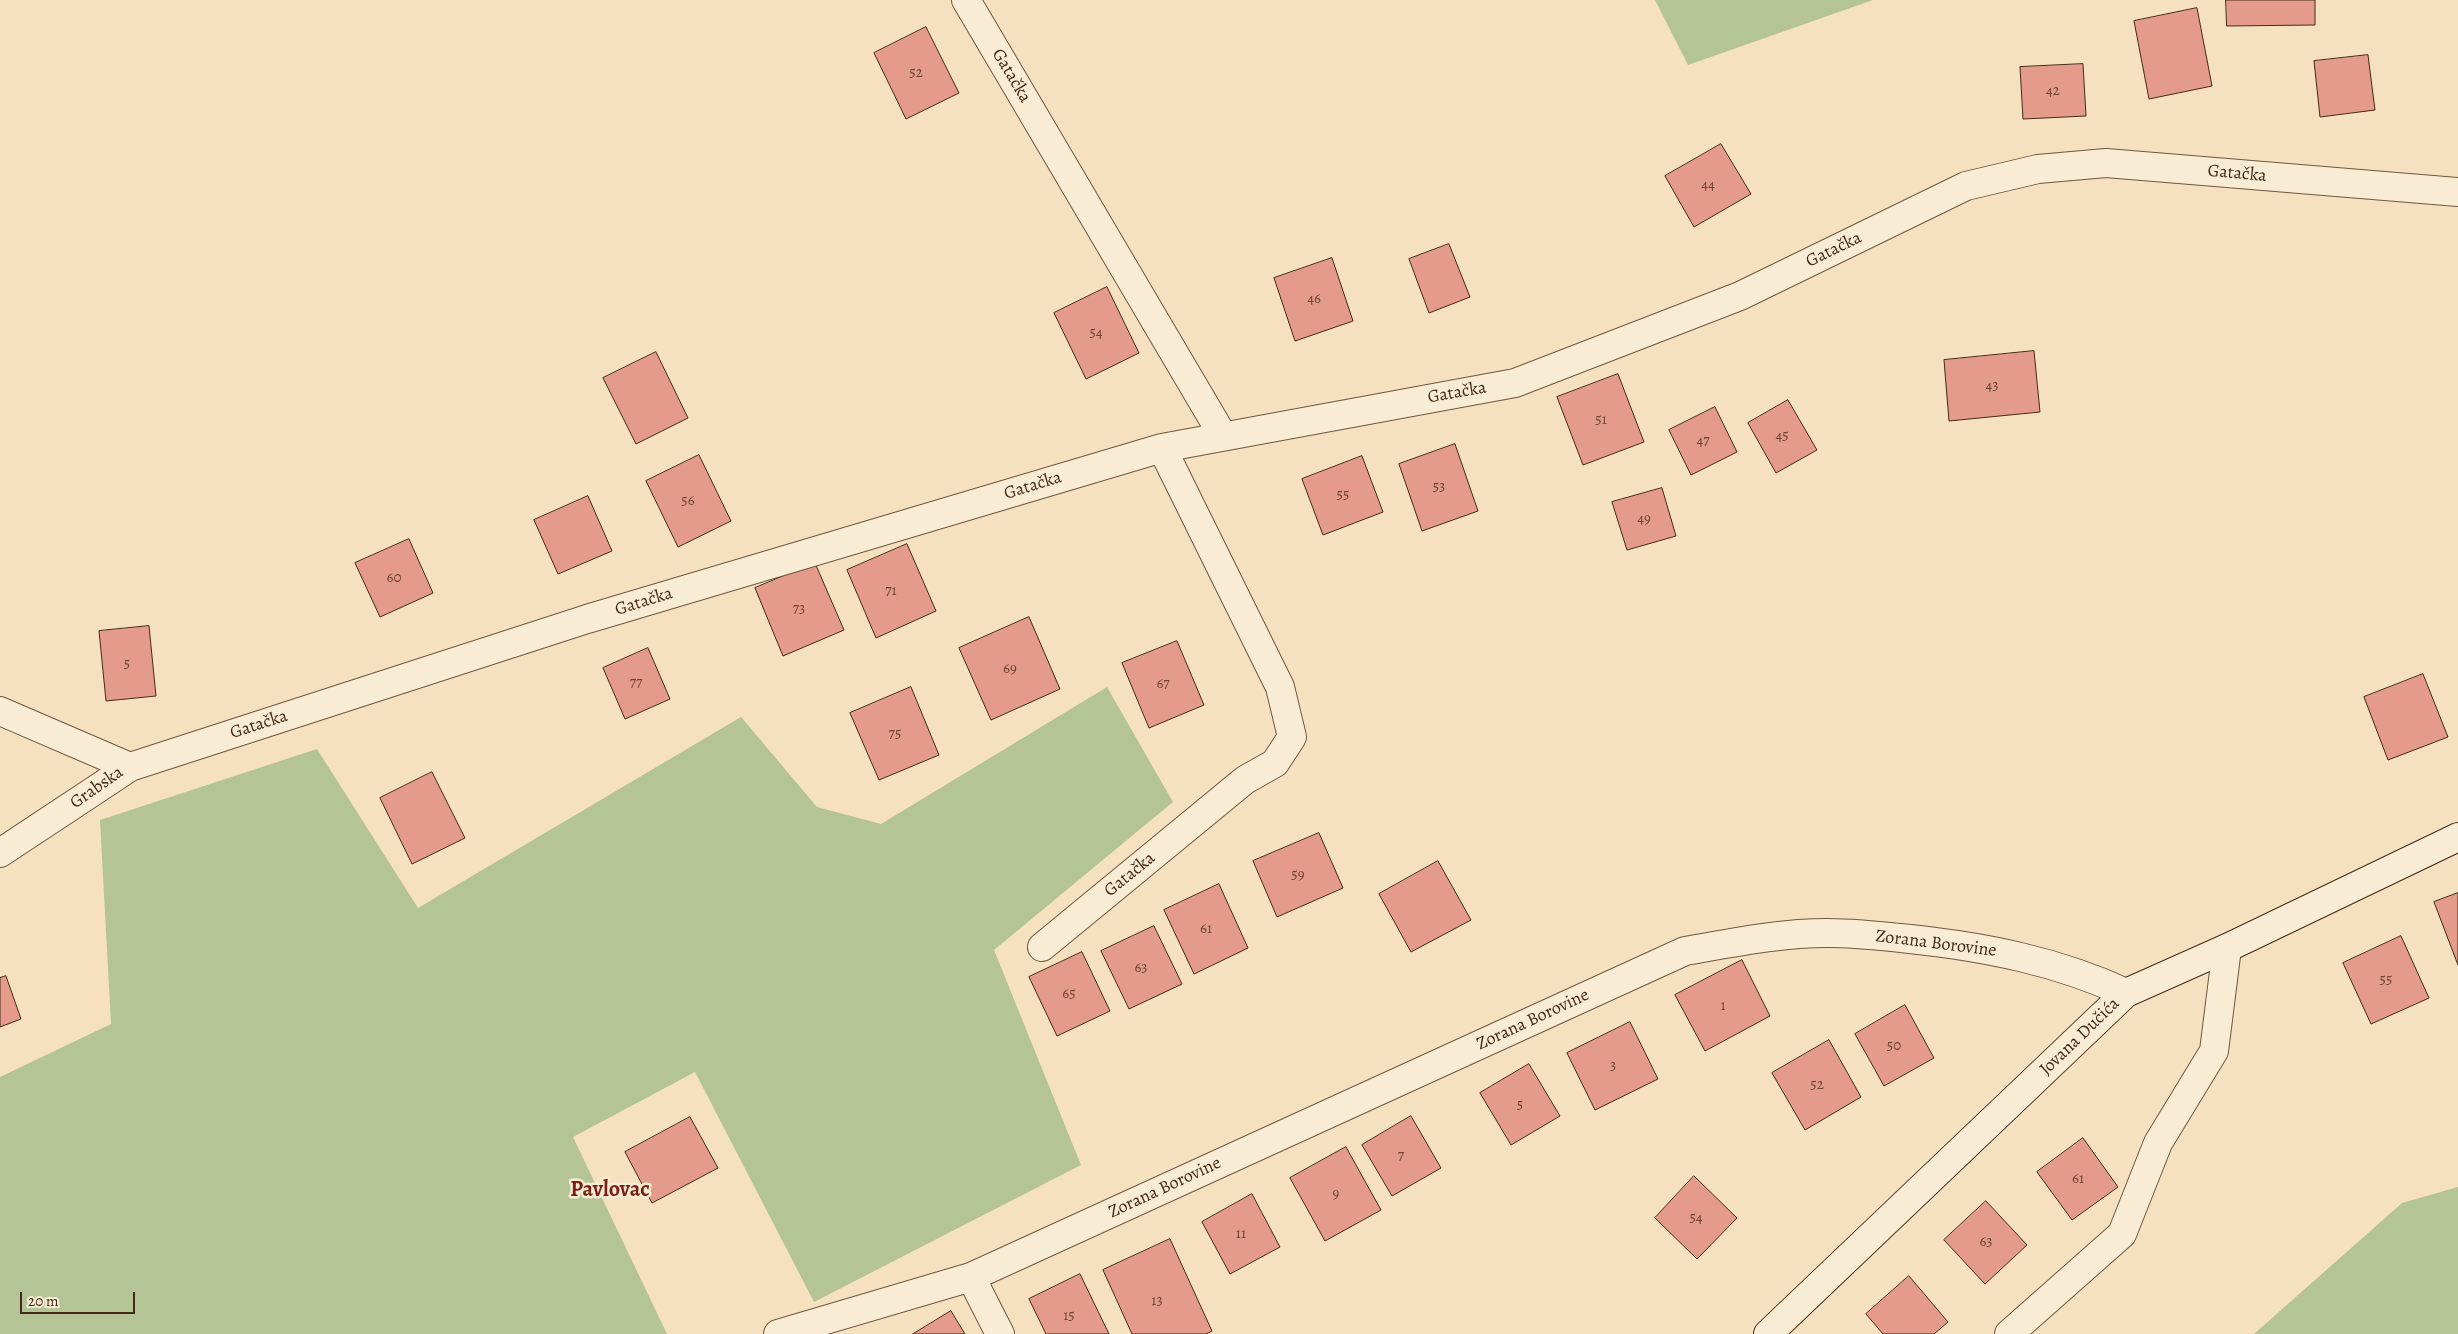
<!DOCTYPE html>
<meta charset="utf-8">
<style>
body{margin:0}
#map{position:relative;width:2458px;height:1334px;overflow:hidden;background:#f5e1bf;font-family:Alegreya,serif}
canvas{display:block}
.scale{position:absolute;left:20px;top:1292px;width:115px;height:22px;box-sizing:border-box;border:2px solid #442916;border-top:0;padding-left:6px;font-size:15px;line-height:18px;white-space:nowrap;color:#442916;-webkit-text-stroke:4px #f8ecd5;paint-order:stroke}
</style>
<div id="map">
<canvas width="2458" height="1334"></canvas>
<div class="scale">20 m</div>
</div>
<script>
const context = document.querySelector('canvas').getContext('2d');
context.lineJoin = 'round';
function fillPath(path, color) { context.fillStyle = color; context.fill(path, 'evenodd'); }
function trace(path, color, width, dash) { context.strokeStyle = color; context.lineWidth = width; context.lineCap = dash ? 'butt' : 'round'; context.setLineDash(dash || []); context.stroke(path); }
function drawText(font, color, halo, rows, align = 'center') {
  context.font = font + ' Alegreya,serif'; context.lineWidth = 5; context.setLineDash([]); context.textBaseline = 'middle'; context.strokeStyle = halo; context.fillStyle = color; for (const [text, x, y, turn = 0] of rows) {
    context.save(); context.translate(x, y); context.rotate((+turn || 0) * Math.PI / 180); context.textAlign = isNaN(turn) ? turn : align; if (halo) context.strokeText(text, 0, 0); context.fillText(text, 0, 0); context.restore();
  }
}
const green = new Path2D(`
 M 1655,0 L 1873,0 L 1688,65 Z
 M 1107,687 L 1173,802 L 994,950 L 1081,1165 L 814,1302 L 695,1072 L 573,1137 L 667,1334 L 0,1334 L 0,1077 L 111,1024 L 100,820 L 317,749 L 418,908 L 741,717 L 817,807 L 881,824 Z
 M 2458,1187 L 2458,1334 L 2254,1334 L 2402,1203 Z`);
const building = new Path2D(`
 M 2226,0 L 2315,0 L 2315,25 L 2227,26 Z
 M 2197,8 L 2212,86 L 2149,99 L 2134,21 Z
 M 926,27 L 959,93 L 906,119 L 874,53 Z
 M 2368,55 L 2375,110 L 2320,117 L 2314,61 Z
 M 2083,64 L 2086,116 L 2023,119 L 2020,67 Z
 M 1721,144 L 1751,194 L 1694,227 L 1665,176 Z
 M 1449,244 L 1470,297 L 1429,313 L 1409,259 Z
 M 1332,258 L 1353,321 L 1295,341 L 1274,278 Z
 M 1107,287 L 1139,353 L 1086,379 L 1054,313 Z
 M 2034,351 L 2040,412 L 1949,421 L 1944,360 Z
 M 656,352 L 688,418 L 636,444 L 603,378 Z
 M 1618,374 L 1644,442 L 1583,465 L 1557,397 Z
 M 1788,400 L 1817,450 L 1776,473 L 1748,423 Z
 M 1715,407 L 1737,452 L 1691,475 L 1669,430 Z
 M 1455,444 L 1478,511 L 1422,531 L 1399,464 Z
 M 699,455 L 731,521 L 678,547 L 646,481 Z
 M 1362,456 L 1383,512 L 1323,535 L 1302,479 Z
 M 1662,488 L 1676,536 L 1627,550 L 1612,502 Z
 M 588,496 L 612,551 L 558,574 L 534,520 Z
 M 409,539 L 433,593 L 380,617 L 355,563 Z
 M 907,544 L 936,611 L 876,638 L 847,570 Z
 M 815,563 L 844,630 L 783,656 L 755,588 Z
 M 1029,617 L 1060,689 L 991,720 L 959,648 Z
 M 149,626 L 156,696 L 106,701 L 99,631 Z
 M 1177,641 L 1204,705 L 1149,728 L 1122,663 Z
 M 648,648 L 670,699 L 625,719 L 603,668 Z
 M 2423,674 L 2448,737 L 2388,760 L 2364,697 Z
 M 911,687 L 939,755 L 879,780 L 850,713 Z
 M 432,772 L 465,838 L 412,864 L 380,798 Z
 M 1319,833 L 1343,888 L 1277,917 L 1253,861 Z
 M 1438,861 L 1471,920 L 1411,952 L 1379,894 Z
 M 1219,884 L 1248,948 L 1194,974 L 1164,910 Z
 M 2458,893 L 2458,965 L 2434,902 Z
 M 1154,926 L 1182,984 L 1129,1009 L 1101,951 Z
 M 2401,936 L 2429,998 L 2371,1024 L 2343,963 Z
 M 1082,952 L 1110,1011 L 1057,1036 L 1029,977 Z
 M 1742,960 L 1770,1016 L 1705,1051 L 1675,995 Z
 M 6,976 L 21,1019 L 0,1027 L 0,978 Z
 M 1905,1005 L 1934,1058 L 1884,1086 L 1855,1034 Z
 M 1630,1022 L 1658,1079 L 1595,1110 L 1567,1053 Z
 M 1829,1040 L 1861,1097 L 1805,1130 L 1772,1073 Z
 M 1529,1064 L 1560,1116 L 1511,1145 L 1480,1093 Z
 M 1411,1116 L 1441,1168 L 1392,1196 L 1362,1145 Z
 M 690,1117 L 718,1168 L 652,1203 L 625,1152 Z
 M 2083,1138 L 2118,1187 L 2072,1220 L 2037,1172 Z
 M 1346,1147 L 1381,1210 L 1325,1241 L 1290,1178 Z
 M 1694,1176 L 1737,1218 L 1697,1259 L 1655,1218 Z
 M 1252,1194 L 1280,1247 L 1230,1274 L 1202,1222 Z
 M 1986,1201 L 2027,1245 L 1985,1284 L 1944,1240 Z
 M 1170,1239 L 1212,1331 L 1206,1334 L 1132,1334 L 1103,1270 Z
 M 1080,1274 L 1109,1334 L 1046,1334 L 1029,1299 Z
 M 1909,1276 L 1948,1322 L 1934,1334 L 1883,1334 L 1866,1314 Z
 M 951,1311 L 965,1334 L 913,1334 Z`);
const minor = new Path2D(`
 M 966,0 L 1223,436
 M 0,711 L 130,767
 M 0,853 L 130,767 L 587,619 L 1162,448 L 1515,383 L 1740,296 L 1966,186 L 2038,169 L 2106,163 L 2458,192
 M 1042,947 L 1245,780 L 1275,763 L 1292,737 L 1280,687 L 1162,448
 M 971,1277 L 1000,1334
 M 778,1334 L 971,1277 L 1685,951 C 1732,943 1779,933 1827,933 C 1855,933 1883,936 1910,939 C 1985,947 2057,961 2126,993
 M 2009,1334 L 2122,1234 L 2158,1143 L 2214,1051 L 2227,948`);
const secondary = new Path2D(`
 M 1768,1334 L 2126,993 L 2227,948 L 2458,837`);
const numberNames = [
 ["52",916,73],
 ["42",2053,91],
 ["44",1708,185],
 ["46",1314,299],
 ["54",1096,333],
 ["43",1992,386],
 ["51",1601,420],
 ["45",1782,436],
 ["47",1703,441],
 ["53",1439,487],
 ["55",1343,495],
 ["56",688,501],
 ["49",1644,519],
 ["60",394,578],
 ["71",891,591],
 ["73",799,609],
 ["5",127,664],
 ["69",1010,669],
 ["77",636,683],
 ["67",1163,684],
 ["75",895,734],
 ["59",1298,875],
 ["61",1206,929],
 ["63",1141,968],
 ["55",2386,980],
 ["65",1069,994],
 ["1",1723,1006],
 ["50",1894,1046],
 ["3",1613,1066],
 ["52",1817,1085],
 ["5",1520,1105],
 ["7",1401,1156],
 ["61",2078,1179],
 ["9",1336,1194],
 ["54",1696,1218],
 ["11",1241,1234],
 ["63",1986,1242],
 ["13",1157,1301],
 ["15",1069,1316]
];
const streetNames = [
 ["Gatačka",1011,76,59],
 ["Gatačka",2237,174,5],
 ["Gatačka",1834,250,-26],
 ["Gatačka",1457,393,-10],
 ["Gatačka",1033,486,-17],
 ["Gatačka",644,602,-17],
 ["Gatačka",259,725,-18],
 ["Grabska",97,788,-35],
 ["Gatačka",1130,875,-39],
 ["Zorana Borovine",1936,944,7],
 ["Zorana Borovine",1533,1020,-25],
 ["Jovana Dučića",2080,1037,-44],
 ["Zorana Borovine",1165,1188,-25]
];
const districtNames = [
 ["Pavlovac",610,1191]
];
fillPath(green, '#b5c497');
fillPath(building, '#e59b8b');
trace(building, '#442916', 1);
trace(minor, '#705740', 30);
trace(secondary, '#442916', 30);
trace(minor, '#f8ecd5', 28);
trace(secondary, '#f8ecd5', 28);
drawText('15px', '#6c4633', null, numberNames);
drawText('18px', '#442916', '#f8ecd5', streetNames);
drawText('bold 22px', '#7a1f14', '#f8ecd5', districtNames);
</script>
